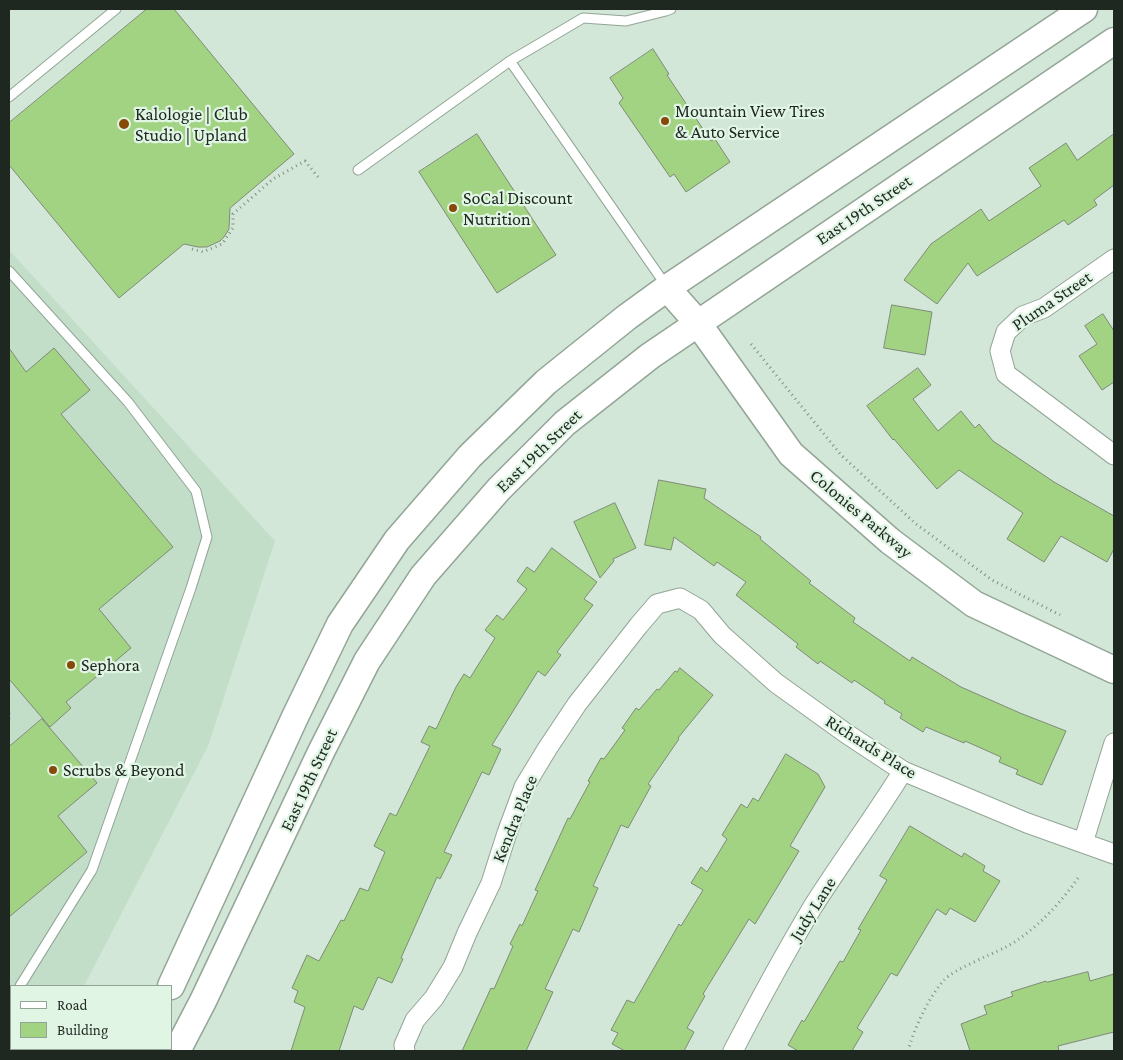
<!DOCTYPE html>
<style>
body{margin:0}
#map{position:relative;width:1123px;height:1060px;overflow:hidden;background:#d2e7d7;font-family:"Crimson Pro",serif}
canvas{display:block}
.frame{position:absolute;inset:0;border:10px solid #1f2721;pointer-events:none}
.legend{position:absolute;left:10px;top:985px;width:162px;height:65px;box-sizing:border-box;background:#e0f5e4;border:1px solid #93a396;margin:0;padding:6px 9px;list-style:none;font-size:15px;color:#1f2721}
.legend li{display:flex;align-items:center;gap:10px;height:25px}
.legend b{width:25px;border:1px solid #93a396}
</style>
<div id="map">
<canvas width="1123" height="1060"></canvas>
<div class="frame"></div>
<ul class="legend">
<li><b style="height:6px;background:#fff"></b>Road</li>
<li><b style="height:14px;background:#a2d383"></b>Building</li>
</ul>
</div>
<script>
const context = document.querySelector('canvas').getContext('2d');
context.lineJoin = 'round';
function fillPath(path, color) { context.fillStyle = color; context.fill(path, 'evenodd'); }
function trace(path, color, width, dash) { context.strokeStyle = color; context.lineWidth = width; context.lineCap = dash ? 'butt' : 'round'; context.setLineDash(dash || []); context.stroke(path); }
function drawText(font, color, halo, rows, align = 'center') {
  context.font = font + ' "Crimson Pro",serif'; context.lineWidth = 4.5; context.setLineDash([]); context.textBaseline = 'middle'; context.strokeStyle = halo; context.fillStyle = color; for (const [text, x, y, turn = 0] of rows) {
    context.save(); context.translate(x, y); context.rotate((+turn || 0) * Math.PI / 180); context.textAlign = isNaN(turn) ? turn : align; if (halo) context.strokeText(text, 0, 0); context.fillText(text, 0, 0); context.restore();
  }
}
const built = new Path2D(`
 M 9,250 L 275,541 L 208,746 L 84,986 L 11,986 L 11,1049 L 52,1049 L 50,1051 L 9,1051 Z`);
const building = new Path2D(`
 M 147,9 L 174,9 L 294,154 L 230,208 L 229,229 L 224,237 L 220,241 L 207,247 L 198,247 L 184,244 L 119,298 L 9,165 L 9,123 Z
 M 653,49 L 669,74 L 667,75 L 711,141 L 715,139 L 730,162 L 686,192 L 674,174 L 670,177 L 619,103 L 623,98 L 610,78 Z
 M 477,134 L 556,255 L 497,293 L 419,172 Z
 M 1114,134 L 1114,185 L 1094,200 L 1097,205 L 1068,225 L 1064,220 L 977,276 L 968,263 L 937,304 L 904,280 L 931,244 L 981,209 L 989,221 L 1041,186 L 1029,168 L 1066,143 L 1077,160 Z
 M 892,305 L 932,312 L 925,355 L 884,348 Z
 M 1103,314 L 1114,331 L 1114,382 L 1102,390 L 1079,356 L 1097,344 L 1085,326 Z
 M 9,348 L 26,372 L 54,348 L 90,390 L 61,414 L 173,547 L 99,609 L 131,648 L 66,702 L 71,708 L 50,727 L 9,679 Z
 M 918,368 L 931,385 L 913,399 L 938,431 L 961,411 L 975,428 L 979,424 L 993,441 L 1054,482 L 1114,516 L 1114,549 L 1107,562 L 1061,536 L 1044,562 L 1007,539 L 1023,513 L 959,470 L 937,489 L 894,439 L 893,440 L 867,406 Z
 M 659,480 L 706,489 L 704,498 L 761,537 L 760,539 L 811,581 L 809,583 L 855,618 L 853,622 L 910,661 L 912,657 L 961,687 L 1020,713 L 1066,731 L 1042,785 L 1016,774 L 1018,770 L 999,762 L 1001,757 L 965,741 L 964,743 L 926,727 L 923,732 L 900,718 L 902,714 L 884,703 L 885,701 L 854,680 L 852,683 L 820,661 L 818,664 L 796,647 L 798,644 L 736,595 L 746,582 L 717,562 L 714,566 L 674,537 L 671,550 L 645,545 Z
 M 615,503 L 636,548 L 613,559 L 614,561 L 600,578 L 574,522 Z
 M 552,548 L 597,582 L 584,599 L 593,605 L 557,652 L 561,655 L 545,676 L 538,671 L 492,745 L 501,749 L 489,775 L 482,772 L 444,852 L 452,855 L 440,879 L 437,877 L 401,958 L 403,959 L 392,983 L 378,977 L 363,1010 L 354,1006 L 339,1051 L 291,1051 L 305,1007 L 294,1002 L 298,991 L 292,988 L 307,955 L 319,961 L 341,920 L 344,921 L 360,888 L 368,891 L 385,852 L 374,846 L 390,813 L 396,816 L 430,746 L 421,742 L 429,726 L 436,729 L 456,687 L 464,674 L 470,678 L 495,638 L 485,630 L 497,615 L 503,620 L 527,589 L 517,581 L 527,567 L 534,572 Z
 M 680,668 L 713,695 L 678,738 L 679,739 L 648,784 L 651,786 L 628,828 L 621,825 L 593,886 L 598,888 L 579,932 L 573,929 L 545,989 L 553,992 L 526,1051 L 462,1051 L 491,988 L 494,989 L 513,946 L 510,944 L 520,924 L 522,926 L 538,891 L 535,890 L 568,818 L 570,819 L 590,782 L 588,781 L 601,758 L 604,759 L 625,730 L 622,728 L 636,708 L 639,710 L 657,689 L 659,690 L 675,671 L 677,672 Z
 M 42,719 L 97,783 L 58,816 L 87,852 L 9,917 L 9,747 Z
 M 786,754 L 818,774 L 825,787 L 790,846 L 799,851 L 755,924 L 749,919 L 703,994 L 705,996 L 687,1028 L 694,1032 L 684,1051 L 625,1051 L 612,1044 L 618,1033 L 611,1030 L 627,1000 L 634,1003 L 679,924 L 681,926 L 703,890 L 691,883 L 701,867 L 707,872 L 727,839 L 722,835 L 741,804 L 747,808 L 753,798 L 758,801 Z
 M 910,826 L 962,857 L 964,853 L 985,866 L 983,871 L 1000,881 L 975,922 L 950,908 L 946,915 L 937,909 L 897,976 L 891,973 L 857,1028 L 863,1032 L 852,1051 L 798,1051 L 788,1045 L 802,1020 L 804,1022 L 840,961 L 843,962 L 861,930 L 858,929 L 887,880 L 880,876 Z
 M 1088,972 L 1090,981 L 1114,974 L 1114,1032 L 1058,1046 L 1059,1051 L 970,1051 L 961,1024 L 987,1014 L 984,1006 L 1013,996 L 1011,992 L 1046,981 L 1047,982 Z`);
const path = new Path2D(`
 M 192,249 L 203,252 L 222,244 L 233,228 L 233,214 L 273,179 L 305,161 L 318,177
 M 751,344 L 841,455 L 916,524 L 992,580 L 1060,615
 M 9,713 L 9,719
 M 908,1051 C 915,1027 927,1000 944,980 C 953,970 990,955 1004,948 C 1033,933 1060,904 1078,878`);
const lane = new Path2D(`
 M 510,61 L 667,287
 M 9,97 L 116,9
 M 358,170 L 510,61 L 583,18 L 626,21 L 666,11 L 671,9
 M 9,271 L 128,402 L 196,491 L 207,537 L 191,588 L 92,870 L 20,986
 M 9,1002 L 11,998`);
const street = new Path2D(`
 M 1114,259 L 1044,308 L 1023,316 L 1006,332 L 1000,351 L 1006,374 L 1114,455
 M 1083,843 L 1114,743
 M 405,1051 L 404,1045 L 415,1020 L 434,998 L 453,967 L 467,933 L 491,883 L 507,833 L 524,787 L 547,749 L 577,704 L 639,625 L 657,604 L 680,598 L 701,610 L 722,635 L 776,683 L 847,734 L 903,771 L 1027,823 L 1114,854
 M 733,1051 C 758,1003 784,955 812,908 C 841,862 874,818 903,771`);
const secondary = new Path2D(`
 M 667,288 L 697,322 L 791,454 L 890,541 L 974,604 L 1114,670
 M 171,986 L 295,717 L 340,624 L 397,540 L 470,456 L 546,382 L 627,317 L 667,288 L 1084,9
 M 134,1051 L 136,1049
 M 177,1051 L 203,1001 L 321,752 L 367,661 L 423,576 L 499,489 L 565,423 L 650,356 L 1114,41`);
const markers = [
 [665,121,5,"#874a08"],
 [124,124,6,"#874a08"],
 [453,208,5,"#874a08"],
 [71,665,5,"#874a08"],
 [53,770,5,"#874a08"]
];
const poiNames = [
 ["Mountain View Tires",675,111],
 ["& Auto Service",675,132],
 ["Kalologie | Club",135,114],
 ["Studio | Upland",135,135],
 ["SoCal Discount",463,198],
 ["Nutrition",463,219],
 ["Sephora",81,665],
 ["Scrubs & Beyond",63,770]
];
const streetNames = [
 ["East 19th Street",864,210,-34],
 ["Pluma Street",1052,301,-34],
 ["East 19th Street",539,451,-44],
 ["Colonies Parkway",861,514,40],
 ["Richards Place",871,747,32],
 ["East 19th Street",309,780,-65],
 ["Kendra Place",515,819,-68],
 ["Judy Lane",813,909,-58]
];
fillPath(built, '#c2dec9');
fillPath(building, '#a2d383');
trace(building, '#7e8a77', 1);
trace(lane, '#92a596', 11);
trace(street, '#92a596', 21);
trace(secondary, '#92a596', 29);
trace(path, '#819085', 3, [1, 4]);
trace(lane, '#fff', 9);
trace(street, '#fff', 19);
trace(secondary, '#fff', 26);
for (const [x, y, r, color] of markers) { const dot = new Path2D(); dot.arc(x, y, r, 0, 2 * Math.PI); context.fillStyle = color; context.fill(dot); trace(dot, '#e0f5e4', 2); }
drawText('18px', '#1f2721', '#e0f5e4', poiNames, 'left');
drawText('18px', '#1f2721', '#e0f5e4', streetNames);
</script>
